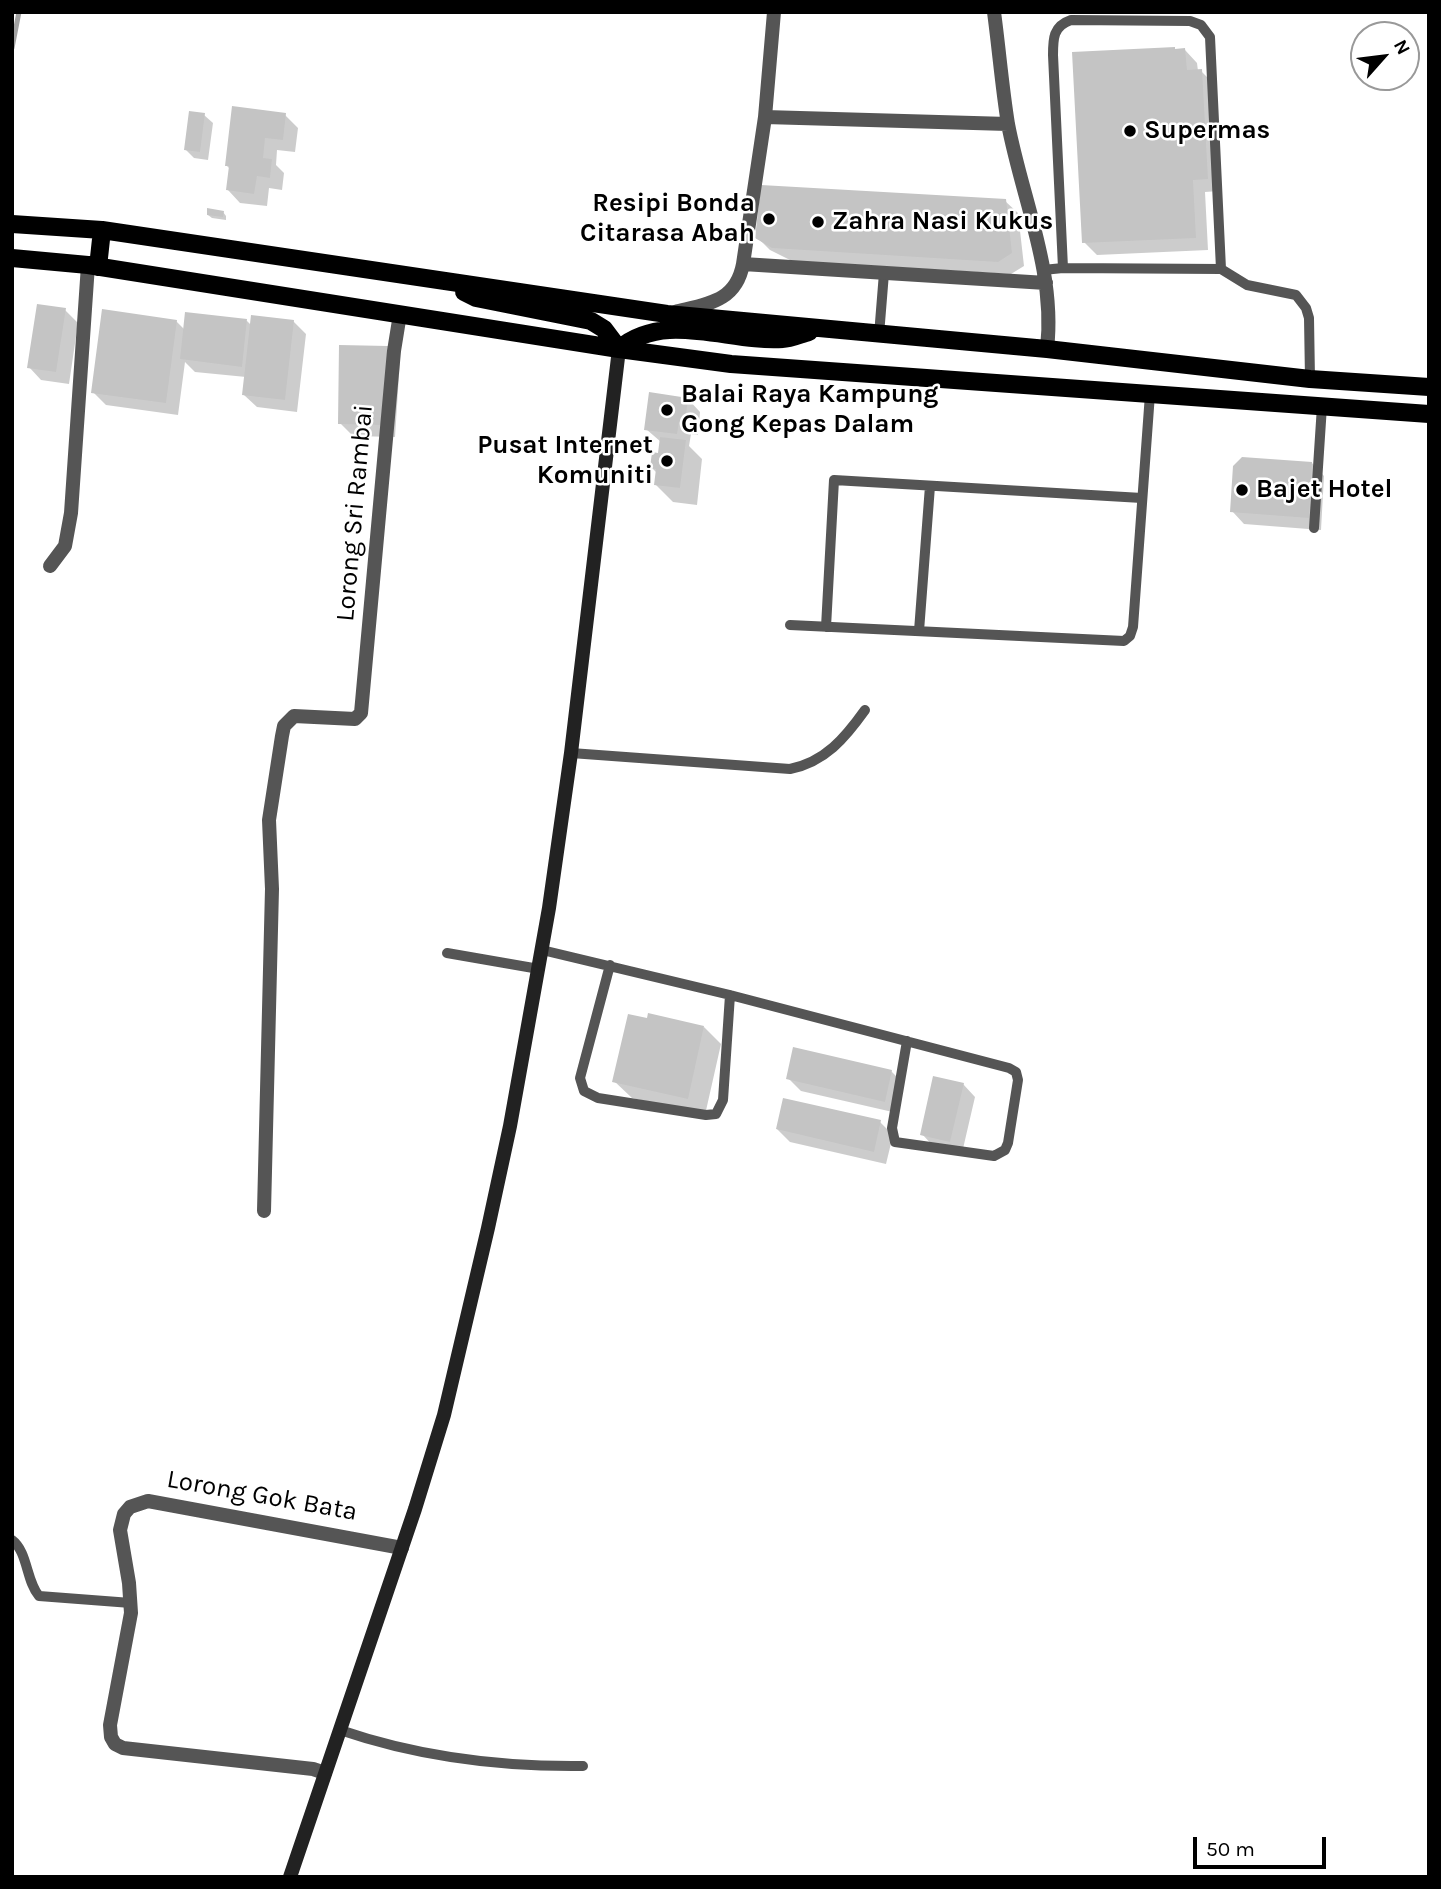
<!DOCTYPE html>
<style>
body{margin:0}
#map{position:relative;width:1441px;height:1889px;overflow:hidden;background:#fff;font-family:Karla,sans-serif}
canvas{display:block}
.frame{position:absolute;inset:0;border:14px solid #000;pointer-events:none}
.north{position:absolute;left:1350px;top:21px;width:70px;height:70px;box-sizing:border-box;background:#fff;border:2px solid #999;border-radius:50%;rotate:62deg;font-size:19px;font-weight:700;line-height:28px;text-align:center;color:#000}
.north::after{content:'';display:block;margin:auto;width:24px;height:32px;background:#000;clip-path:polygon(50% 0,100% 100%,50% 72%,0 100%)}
.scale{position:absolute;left:1193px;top:1837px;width:133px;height:32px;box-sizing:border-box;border:4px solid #000;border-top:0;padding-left:9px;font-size:21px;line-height:24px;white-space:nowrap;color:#000;-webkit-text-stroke:5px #fff;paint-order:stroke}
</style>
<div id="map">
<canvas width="1441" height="1889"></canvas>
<div class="frame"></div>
<div class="north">N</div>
<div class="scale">50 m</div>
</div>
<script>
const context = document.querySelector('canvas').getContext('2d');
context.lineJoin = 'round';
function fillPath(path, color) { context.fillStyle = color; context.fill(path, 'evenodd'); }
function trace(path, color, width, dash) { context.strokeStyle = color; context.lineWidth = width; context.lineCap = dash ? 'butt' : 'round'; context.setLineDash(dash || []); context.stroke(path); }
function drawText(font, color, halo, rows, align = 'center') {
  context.font = font + ' Karla,sans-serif'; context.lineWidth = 5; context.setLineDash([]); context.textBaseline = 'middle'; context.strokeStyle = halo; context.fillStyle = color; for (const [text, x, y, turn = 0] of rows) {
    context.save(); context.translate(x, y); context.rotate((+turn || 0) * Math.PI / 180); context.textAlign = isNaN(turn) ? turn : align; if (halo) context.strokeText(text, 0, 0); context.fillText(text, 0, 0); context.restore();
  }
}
const shadow = new Path2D(`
 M 1176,50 L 1185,50 L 1197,63 L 1198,71 L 1201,71 L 1214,84 L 1219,191 L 1205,192 L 1208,250 L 1097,255 L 1084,242 Z
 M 204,115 L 213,123 L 208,160 L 194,158 L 186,150 Z
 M 285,115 L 298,128 L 295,152 L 277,150 L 276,165 L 284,173 L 282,190 L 269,188 L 267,206 L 240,203 L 228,190 L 230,169 L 226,165 Z
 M 1005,201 L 1018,213 L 1024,266 L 1011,274 L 792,261 L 770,250 L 757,237 Z
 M 223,212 L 226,216 L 226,220 L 212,218 L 208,215 Z
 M 65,310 L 78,323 L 69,384 L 41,380 L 29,367 Z
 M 176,321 L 185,330 L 247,321 L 251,325 L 293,321 L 306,334 L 297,412 L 257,407 L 244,395 L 246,377 L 195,372 L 185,362 L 178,415 L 106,405 L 93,392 Z
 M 400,360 L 395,437 L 353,436 L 340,423 Z
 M 688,399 L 700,412 L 698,435 L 691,434 L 689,446 L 702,459 L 697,505 L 673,502 L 656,485 L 658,474 L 652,468 L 660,455 L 661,442 L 646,429 Z
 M 1312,463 L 1324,476 L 1321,530 L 1244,524 L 1232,511 Z
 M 704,1027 L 721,1044 L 705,1115 L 632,1098 L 614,1081 Z
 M 891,1071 L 904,1084 L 897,1113 L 801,1091 L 788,1078 Z
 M 963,1084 L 975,1097 L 962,1153 L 934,1147 L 922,1134 Z
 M 880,1122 L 893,1135 L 886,1164 L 790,1142 L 777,1129 Z`);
const stream = new Path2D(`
 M 12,48 L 19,12`);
const building = new Path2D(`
 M 1175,47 L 1175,49 L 1185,48 L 1187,70 L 1202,69 L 1208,179 L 1193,180 L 1196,238 L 1082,243 L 1072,52 Z
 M 232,106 L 286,113 L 283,140 L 265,138 L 263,158 L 272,159 L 270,178 L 257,176 L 254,194 L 226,190 L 229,166 L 225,166 Z
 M 189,111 L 205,113 L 200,152 L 184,150 Z
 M 761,185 L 1006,199 L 1012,253 L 998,262 L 772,248 L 755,238 Z
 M 207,208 L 224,211 L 223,217 L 207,215 Z
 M 37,304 L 66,308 L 56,372 L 27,368 Z
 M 102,309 L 177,320 L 166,403 L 91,393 Z
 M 185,312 L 247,319 L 242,367 L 180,359 Z
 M 251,315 L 294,320 L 285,400 L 242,395 Z
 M 339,345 L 388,346 L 383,425 L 338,424 Z
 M 649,392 L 688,398 L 685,423 L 679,422 L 677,434 L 644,430 Z
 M 660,437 L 686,440 L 680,488 L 654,485 L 656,469 L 650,468 L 652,452 L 658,453 Z
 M 1242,457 L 1312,462 L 1309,518 L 1230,512 L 1233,466 Z
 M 648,1013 L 704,1026 L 688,1099 L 612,1082 L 628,1014 L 647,1018 Z
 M 793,1047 L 892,1070 L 885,1102 L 786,1079 Z
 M 933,1076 L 964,1083 L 950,1142 L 920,1135 Z
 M 783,1098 L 881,1120 L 874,1152 L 776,1129 Z`);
const service = new Path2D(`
 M 1063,268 L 1053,55 C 1053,39 1053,26 1071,20 L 1190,21 L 1201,25 L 1210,37 L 1221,269
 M 1043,270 L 1063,268 L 1221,269 L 1247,285 L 1296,295 L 1306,308 L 1309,318 L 1310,379
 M 879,335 L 884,273
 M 1314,528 L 1322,406
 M 790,625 L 1124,641 L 1130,636 L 1133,627 L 1150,394
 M 826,627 L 834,480 L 1142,498
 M 919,631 L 930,486
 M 571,753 L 790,769 C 825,762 845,738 865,710
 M 542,950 L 730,995 L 1009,1068 L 1016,1072 L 1018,1080 L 1008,1143 L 1005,1150 L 994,1156 L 895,1142 L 892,1128 L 907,1041
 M 447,953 L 539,969
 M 610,965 L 580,1078 L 584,1091 L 598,1098 L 706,1115 L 716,1114 L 723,1100 L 730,995
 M 12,1540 C 28,1552 26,1581 39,1596 L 131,1603
 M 340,1730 C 419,1757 500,1767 583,1766`);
const minor = new Path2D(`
 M 994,12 C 999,49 1002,87 1008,124 C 1022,198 1056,272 1047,349
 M 765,117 L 1008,124
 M 743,264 L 765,117 L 774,12
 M 675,312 C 707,304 736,302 743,264 L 1046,283
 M 50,566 L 65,546 L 71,513 L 88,265
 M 264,1211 L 272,889 L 269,820 L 282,736 L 284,726 L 294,716 L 355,719 L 361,713 L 394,351 L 400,314
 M 325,1773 L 313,1769 L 123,1748 L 115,1744 L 111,1737 L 110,1725 L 131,1613 L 129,1583 L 120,1530 L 124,1514 L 130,1507 L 148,1501 L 402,1548`);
const secondary = new Path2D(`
 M 290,1877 L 415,1509 L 444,1415 L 488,1228 L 510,1126 L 549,908 L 571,753 L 619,349`);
const primary = new Path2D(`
 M 12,224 L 102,230 L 667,314 L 1047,349 L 1310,379 L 1429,387
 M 12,258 L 88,265 L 619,349 L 731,364 L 1429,414
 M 98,267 L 102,230
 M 464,292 L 476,298 L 591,321 L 604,329 L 619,349
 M 619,349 C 664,310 730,343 783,339 C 791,339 801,334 809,332`);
const markers = [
 [1130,131,7,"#000"],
 [769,219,7,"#000"],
 [818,222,7,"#000"],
 [667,410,7,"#000"],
 [667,461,7,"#000"],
 [1242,490,7,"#000"]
];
const poiNames = [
 ["Supermas",1144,131],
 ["Resipi Bonda",755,204,"right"],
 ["Citarasa Abah",755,234,"right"],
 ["Zahra Nasi Kukus",832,222],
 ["Balai Raya Kampung",681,395],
 ["Gong Kepas Dalam",681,425],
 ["Pusat Internet",653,446,"right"],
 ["Komuniti",653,476,"right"],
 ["Bajet Hotel",1256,490]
];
const streetNames = [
 ["Lorong Sri Rambai",355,513,-85],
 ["Lorong Gok Bata",262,1496,10]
];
fillPath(shadow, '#0003');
trace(stream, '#a3a3a3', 5);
fillPath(building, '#c4c4c4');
trace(service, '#555', 10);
trace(minor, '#555', 14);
trace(secondary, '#222', 14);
trace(primary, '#000', 18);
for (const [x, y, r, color] of markers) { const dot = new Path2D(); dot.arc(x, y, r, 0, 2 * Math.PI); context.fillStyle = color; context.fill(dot); trace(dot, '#fff', 2.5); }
drawText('bold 26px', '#000', '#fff', poiNames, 'left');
drawText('26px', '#000', '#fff', streetNames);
</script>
